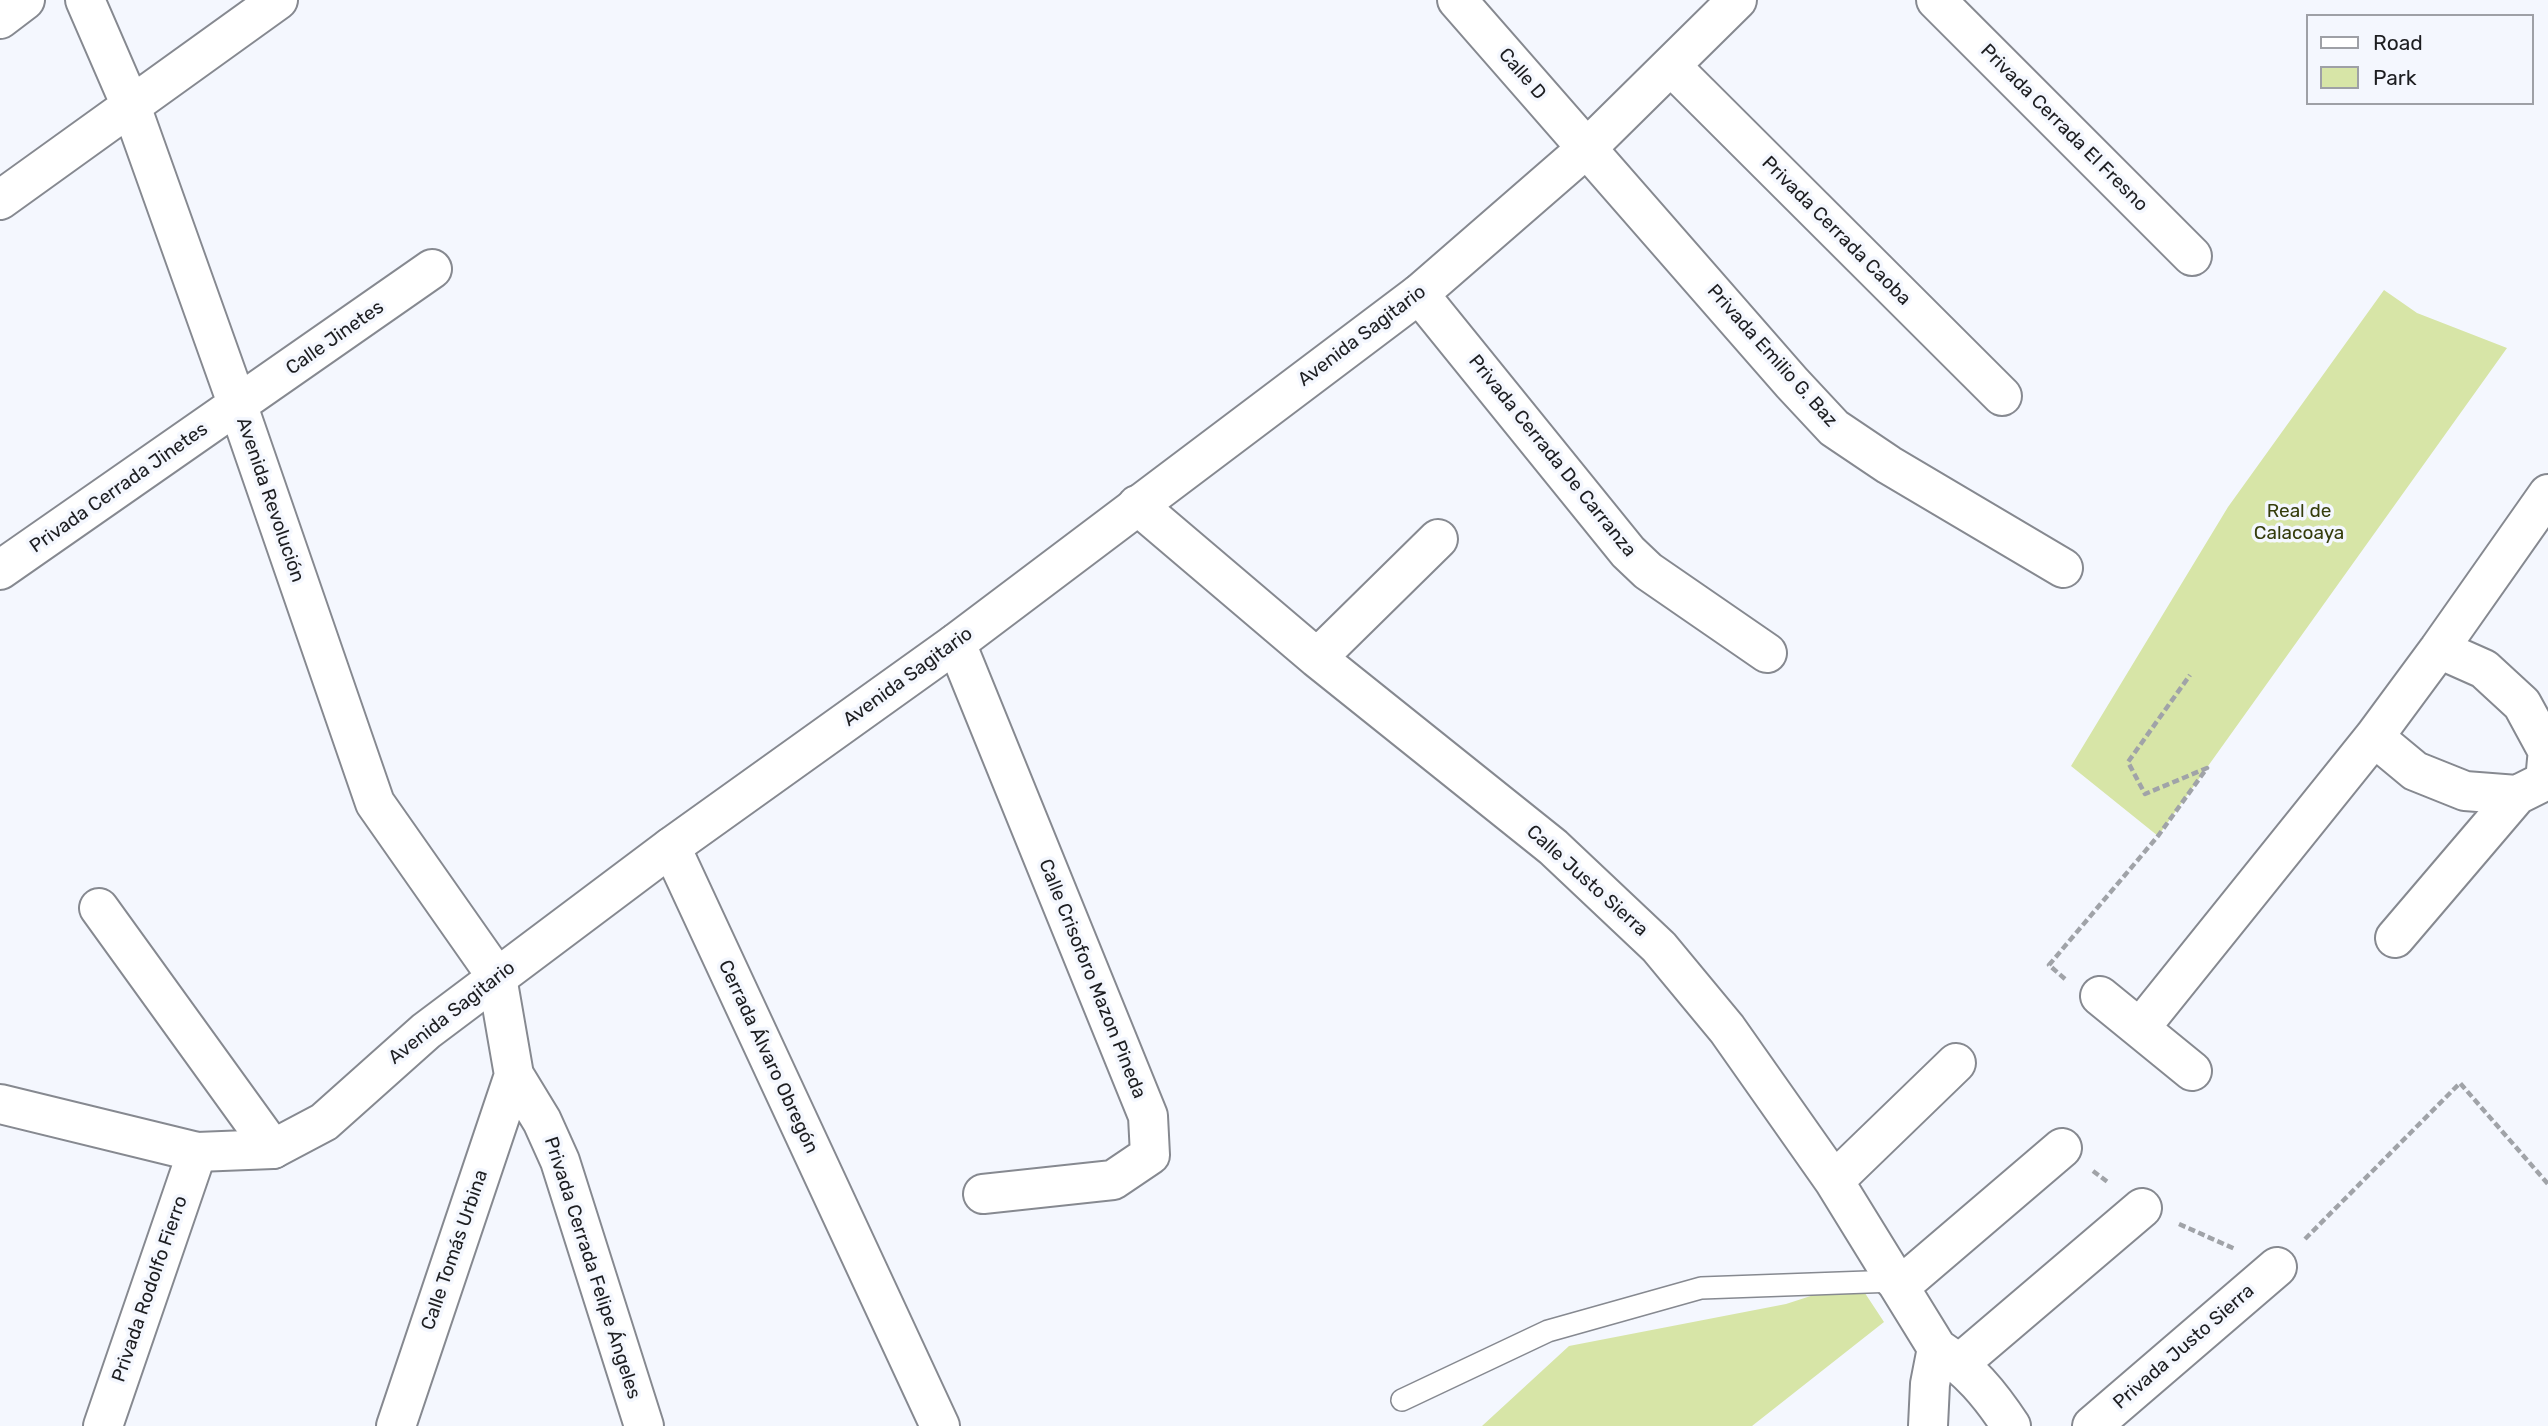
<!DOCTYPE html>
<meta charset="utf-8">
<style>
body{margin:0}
#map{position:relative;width:2548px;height:1426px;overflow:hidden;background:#f4f7fe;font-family:Rubik,sans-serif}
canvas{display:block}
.legend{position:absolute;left:2306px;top:14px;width:228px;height:91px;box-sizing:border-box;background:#f4f7fe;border:2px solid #9ea0a6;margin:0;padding:9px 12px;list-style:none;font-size:21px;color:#1d1e21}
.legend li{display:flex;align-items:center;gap:14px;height:35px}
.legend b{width:35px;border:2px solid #9ea0a6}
</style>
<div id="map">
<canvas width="2548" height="1426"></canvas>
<ul class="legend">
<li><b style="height:9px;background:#fff"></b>Road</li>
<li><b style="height:19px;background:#d7e5a7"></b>Park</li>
</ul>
</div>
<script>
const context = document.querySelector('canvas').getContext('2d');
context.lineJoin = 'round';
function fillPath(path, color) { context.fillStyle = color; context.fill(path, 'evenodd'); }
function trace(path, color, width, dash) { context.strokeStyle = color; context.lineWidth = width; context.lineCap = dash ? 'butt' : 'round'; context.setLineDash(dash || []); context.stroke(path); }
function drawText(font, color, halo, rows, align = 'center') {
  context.font = font + ' Rubik,sans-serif'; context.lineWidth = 7; context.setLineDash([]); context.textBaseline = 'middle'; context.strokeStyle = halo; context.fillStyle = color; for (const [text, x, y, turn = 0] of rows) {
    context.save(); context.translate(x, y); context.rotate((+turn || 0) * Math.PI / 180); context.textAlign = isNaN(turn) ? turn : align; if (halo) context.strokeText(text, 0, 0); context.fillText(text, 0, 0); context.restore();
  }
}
const green = new Path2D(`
 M 2384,290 L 2417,313 L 2507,348 L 2158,836 L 2071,766 L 2228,507 Z
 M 1857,1281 L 1884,1322 L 1752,1426 L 1482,1426 L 1569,1346 L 1786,1304 Z`);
const path = new Path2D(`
 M 2065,979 L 2049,965 L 2158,836 L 2207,768 L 2145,794 L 2128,762 L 2190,675
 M 2093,1171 L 2109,1183
 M 2179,1224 L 2235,1249
 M 2305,1239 L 2460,1083 L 2548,1184`);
const lane = new Path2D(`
 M 1402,1400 L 1548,1331 L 1701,1288 L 1895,1281`);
const street = new Path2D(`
 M 85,0 L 131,106 L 238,406 L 375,803 L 497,977 L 514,1075 L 542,1121 L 560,1161 L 644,1426
 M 1457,0 L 1792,383 L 1834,428 L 1889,465 L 2063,568
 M 1936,0 L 2192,256
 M 0,19 L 25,0
 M 1671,66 L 2002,396
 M 0,200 L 278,0
 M 1419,294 L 1628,552 L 1648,571 L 1767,653
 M 1137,505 L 1317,658 L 1553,847 L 1659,947 L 1727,1029 L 1834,1181 L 1937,1348 C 1969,1369 1990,1394 2011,1426
 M 0,570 L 432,269
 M 956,643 L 1148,1116 L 1150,1155 L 1113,1180 L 983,1194
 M 2439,649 L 2484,669 L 2522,704 L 2547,750
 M 1317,658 L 1438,539
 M 2374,737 L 2415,771 L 2465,791 L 2517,795
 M 671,847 L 940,1426
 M 99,908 L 273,1149
 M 2395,938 L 2517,795 L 2545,781 L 2548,749
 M 2100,996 L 2192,1071
 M 2140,1028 L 2374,737 L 2439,649 L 2548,494
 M 1834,1181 L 1956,1063
 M 1895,1281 L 1911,1277 L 2062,1148
 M 1960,1363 L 2142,1208
 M 103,1426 L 197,1152
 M 396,1426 L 514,1075
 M 1928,1426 L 1930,1384 L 1937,1348
 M 2092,1426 L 2277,1267`);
const secondary = new Path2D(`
 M 0,1104 L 197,1152 L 273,1149 L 324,1122 L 426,1031 L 671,847 L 956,643 L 1419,294 L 1587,148 L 1737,0`);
const streetNames = [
 ["Calle D",1522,74,49],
 ["Privada Cerrada El Fresno",2064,128,45],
 ["Privada Cerrada Caoba",1836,231,45],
 ["Avenida Sagitario",1362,336,-37],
 ["Calle Jinetes",335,338,-35],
 ["Privada Emilio G. Baz",1772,356,48],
 ["Privada Cerrada De Carranza",1552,456,51],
 ["Privada Cerrada Jinetes",119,488,-35],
 ["Avenida Revolución",270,500,71],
 ["Avenida Sagitario",908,677,-36],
 ["Calle Justo Sierra",1587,881,42],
 ["Calle Crisoforo Mazon Pineda",1092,979,68],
 ["Avenida Sagitario",452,1013,-38],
 ["Cerrada Álvaro Obregón",768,1057,65],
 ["Calle Tomás Urbina",455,1250,-71],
 ["Privada Cerrada Felipe Ángeles",592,1268,72],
 ["Privada Rodolfo Fierro",150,1289,-71],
 ["Privada Justo Sierra",2184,1347,-41]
];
const parkNames = [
 ["Real de",2299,512],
 ["Calacoaya",2299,534]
];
fillPath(green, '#d7e5a7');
trace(lane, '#868990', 24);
trace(street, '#868990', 42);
trace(secondary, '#868990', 42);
trace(path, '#a0a3a8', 4.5, [7, 3.5]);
trace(lane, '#fff', 21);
trace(street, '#fff', 38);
trace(secondary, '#fff', 38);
drawText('19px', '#1d1e21', '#f4f7fe', streetNames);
drawText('19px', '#353d0c', '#f4f7fe', parkNames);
</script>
